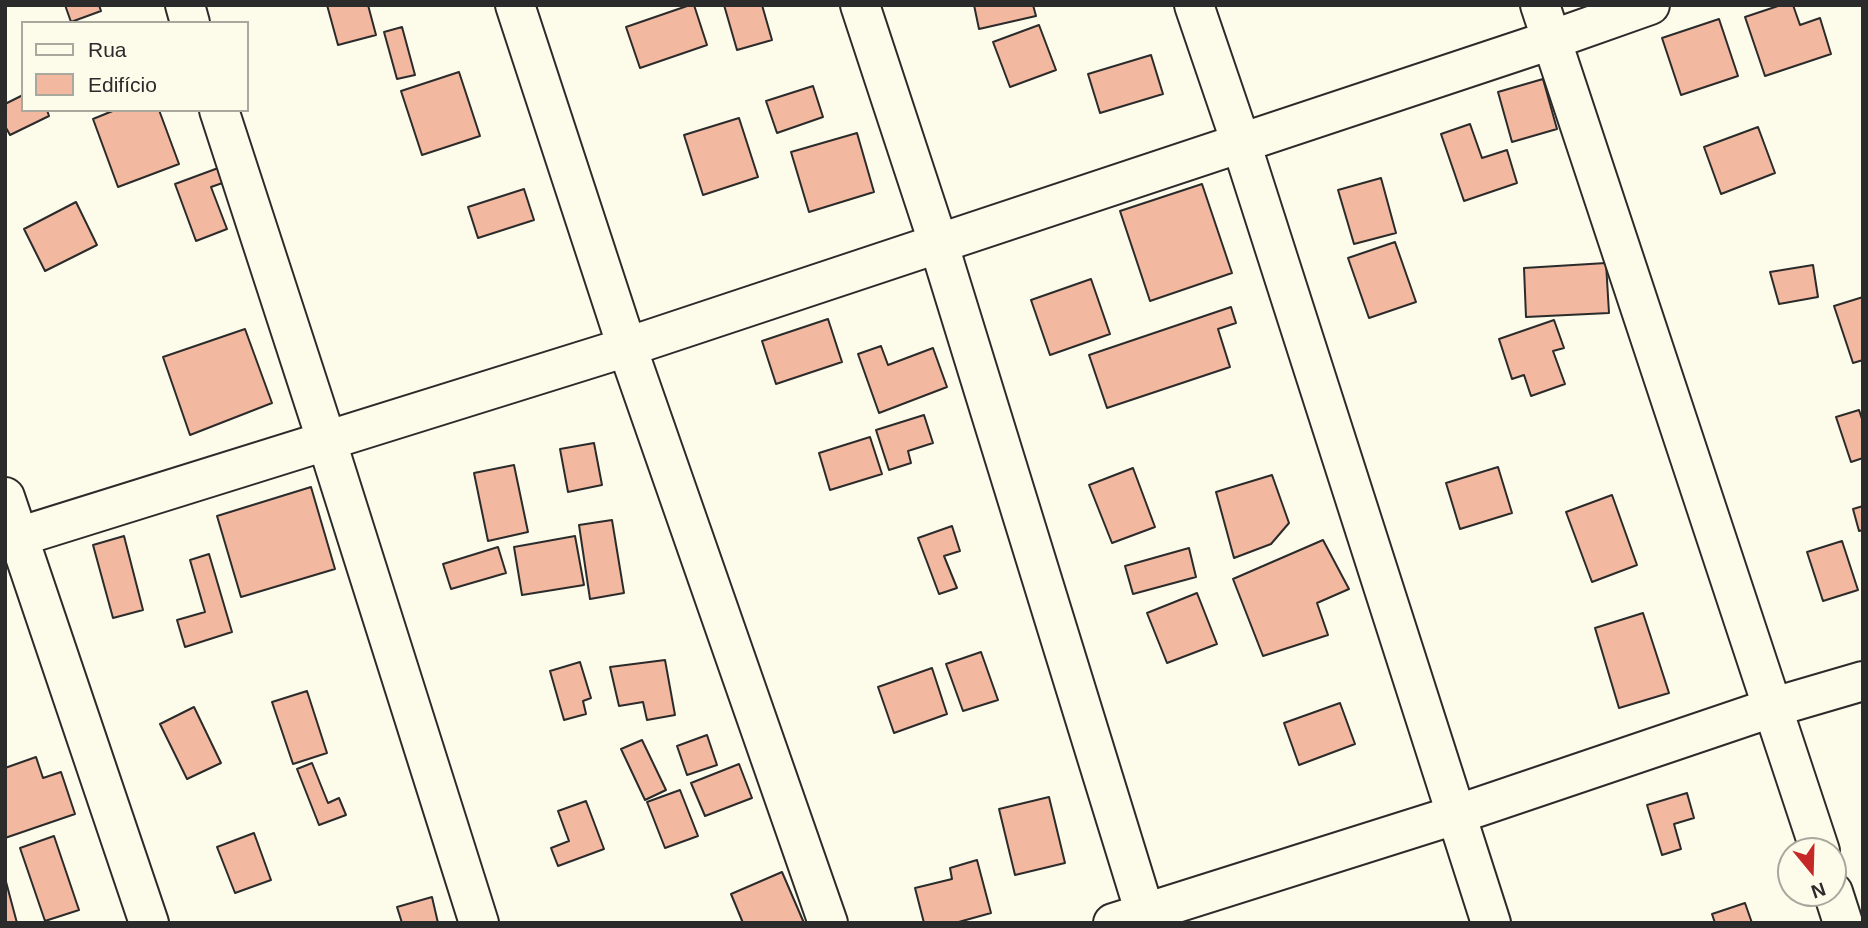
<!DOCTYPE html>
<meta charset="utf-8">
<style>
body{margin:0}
#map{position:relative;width:1868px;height:928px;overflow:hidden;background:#fdfbea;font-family:Helvetica,sans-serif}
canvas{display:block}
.frame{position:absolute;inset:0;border:7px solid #2b2b2b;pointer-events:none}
.legend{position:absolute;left:21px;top:21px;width:228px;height:91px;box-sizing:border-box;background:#fdfbea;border:2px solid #a9a89e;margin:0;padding:9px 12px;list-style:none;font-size:21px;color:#2b2b2b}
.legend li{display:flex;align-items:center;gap:14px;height:35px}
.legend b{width:35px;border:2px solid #a9a89e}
.north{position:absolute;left:1777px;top:837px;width:70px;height:70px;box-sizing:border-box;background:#fdfbea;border:2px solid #a9a89e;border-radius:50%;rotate:161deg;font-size:19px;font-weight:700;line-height:28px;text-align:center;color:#2b2b2b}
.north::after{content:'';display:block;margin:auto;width:24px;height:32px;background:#c62828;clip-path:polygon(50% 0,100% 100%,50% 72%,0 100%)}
</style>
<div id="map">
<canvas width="1868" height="928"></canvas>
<div class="frame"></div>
<ul class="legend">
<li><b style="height:9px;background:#fdfbea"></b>Rua</li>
<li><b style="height:19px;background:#f2b8a0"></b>Edifício</li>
</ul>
<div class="north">N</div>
</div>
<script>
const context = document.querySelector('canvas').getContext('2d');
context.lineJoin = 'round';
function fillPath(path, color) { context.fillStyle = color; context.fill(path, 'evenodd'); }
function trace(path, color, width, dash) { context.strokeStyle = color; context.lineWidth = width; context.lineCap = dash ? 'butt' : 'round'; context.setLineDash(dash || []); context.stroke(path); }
const building = new Path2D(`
 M 65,5 L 99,5 L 101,11 L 71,22 Z
 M 327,5 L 368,5 L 376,35 L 338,45 Z
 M 690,5 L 694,5 L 707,45 L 640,68 L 626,27 Z
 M 724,5 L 762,5 L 772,40 L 737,50 Z
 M 974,5 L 1033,5 L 1036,16 L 979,29 Z
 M 1781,5 L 1793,5 L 1800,25 L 1820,18 L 1831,54 L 1765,76 L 1745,17 Z
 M 1719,19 L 1738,76 L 1681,95 L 1662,38 Z
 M 1039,25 L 1056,70 L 1010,87 L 993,42 Z
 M 402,27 L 415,75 L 397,79 L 384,32 Z
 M 1151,55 L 1163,94 L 1100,113 L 1088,74 Z
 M 459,72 L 480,136 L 422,155 L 401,91 Z
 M 1543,79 L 1557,129 L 1512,142 L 1498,92 Z
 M 813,86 L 823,117 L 777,133 L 766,101 Z
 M 23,95 L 23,110 L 47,110 L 49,116 L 10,135 L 5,126 L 5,104 Z
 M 115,110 L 159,110 L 179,164 L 118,187 L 93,119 Z
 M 739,118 L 758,177 L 703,195 L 684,135 Z
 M 1470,124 L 1482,158 L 1507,150 L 1517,183 L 1464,201 L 1441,134 Z
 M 1758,127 L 1775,173 L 1721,194 L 1704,147 Z
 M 857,133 L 874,192 L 809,212 L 791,152 Z
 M 229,164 L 234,179 L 211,187 L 227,229 L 196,241 L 175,184 Z
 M 1381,178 L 1396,233 L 1354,244 L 1338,190 Z
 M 1202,184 L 1232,273 L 1150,301 L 1120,211 Z
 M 524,189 L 534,220 L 478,238 L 468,207 Z
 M 76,202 L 97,245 L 45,271 L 24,229 Z
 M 1395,242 L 1416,302 L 1369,318 L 1348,258 Z
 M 1606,263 L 1609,313 L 1526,317 L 1524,268 Z
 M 1813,265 L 1818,297 L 1779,304 L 1770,272 Z
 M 1091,279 L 1110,334 L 1050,355 L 1031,300 Z
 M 1863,297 L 1863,360 L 1853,363 L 1834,306 Z
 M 1231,307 L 1236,323 L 1218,329 L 1230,367 L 1107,408 L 1089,355 Z
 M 828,319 L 842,362 L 776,384 L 762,341 Z
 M 1554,320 L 1564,348 L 1553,351 L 1565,384 L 1531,396 L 1524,375 L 1512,379 L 1499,339 Z
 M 245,329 L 272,403 L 190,435 L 163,357 Z
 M 881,346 L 888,365 L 933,348 L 947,387 L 879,413 L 858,354 Z
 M 1859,410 L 1863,422 L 1863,458 L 1851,462 L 1836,417 Z
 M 924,415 L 933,443 L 908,451 L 911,463 L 889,470 L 876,430 Z
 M 870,437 L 882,474 L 830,490 L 819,453 Z
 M 594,443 L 602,485 L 568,492 L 560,449 Z
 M 514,465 L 528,532 L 488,541 L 474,473 Z
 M 1498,467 L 1512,513 L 1460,529 L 1446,483 Z
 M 1133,468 L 1155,527 L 1112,543 L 1089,485 Z
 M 1272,475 L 1289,523 L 1271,544 L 1234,558 L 1216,492 Z
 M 311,487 L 335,569 L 241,597 L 217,516 Z
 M 1612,495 L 1637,565 L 1592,582 L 1566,512 Z
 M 1863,506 L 1863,530 L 1859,531 L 1853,509 Z
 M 612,520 L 624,593 L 590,599 L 579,525 Z
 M 952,526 L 960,551 L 944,556 L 957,588 L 939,594 L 918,538 Z
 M 124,536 L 143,610 L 113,618 L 93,545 Z
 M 575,536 L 584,585 L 522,595 L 514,547 Z
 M 1323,540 L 1349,589 L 1317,603 L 1328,635 L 1263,656 L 1233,579 Z
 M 1842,541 L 1858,590 L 1823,601 L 1807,552 Z
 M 498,547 L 506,573 L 451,589 L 443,564 Z
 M 1189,548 L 1196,577 L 1133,594 L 1125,566 Z
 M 209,554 L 232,632 L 185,647 L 177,620 L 205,612 L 190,560 Z
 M 1197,593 L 1217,644 L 1167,663 L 1147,613 Z
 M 1643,613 L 1669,693 L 1619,708 L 1595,628 Z
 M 981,652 L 998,700 L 963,711 L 946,664 Z
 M 665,660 L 675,715 L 647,720 L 643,702 L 619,706 L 610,667 Z
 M 580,662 L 591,698 L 583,701 L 586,714 L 564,720 L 550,671 Z
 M 932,668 L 947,714 L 894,733 L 878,687 Z
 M 307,691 L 327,753 L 293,764 L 272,702 Z
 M 1340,703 L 1355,744 L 1299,765 L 1284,723 Z
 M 194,707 L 221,763 L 187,779 L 160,724 Z
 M 707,735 L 717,765 L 687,775 L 677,746 Z
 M 642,740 L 666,790 L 645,800 L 621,749 Z
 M 36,757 L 43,778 L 61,772 L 75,814 L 5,838 L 5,768 Z
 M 312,763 L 328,803 L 339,798 L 346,815 L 319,825 L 297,769 Z
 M 739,764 L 752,798 L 705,816 L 691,783 Z
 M 680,790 L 698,836 L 665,848 L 647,802 Z
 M 1687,793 L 1694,818 L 1674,824 L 1681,849 L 1662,855 L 1647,805 Z
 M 1049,797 L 1065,863 L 1015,875 L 999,809 Z
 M 586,801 L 604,849 L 558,866 L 551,848 L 569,841 L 558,811 Z
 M 254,833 L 271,880 L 235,893 L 217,847 Z
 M 54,836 L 79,910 L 45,921 L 20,848 Z
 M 977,860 L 991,913 L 955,923 L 924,923 L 915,888 L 952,879 L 950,868 Z
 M 782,872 L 804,923 L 743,923 L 731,894 Z
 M 5,878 L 17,923 L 5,923 Z
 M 432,897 L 438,923 L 402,923 L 397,907 Z
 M 1745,903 L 1752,923 L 1715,923 L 1712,914 Z`);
const minor = new Path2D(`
 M 185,5 L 190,23
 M 515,5 L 627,347 L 828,923
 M 860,5 L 938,242 L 1148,923
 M 1194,5 L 1241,143 L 1491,923
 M 1540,5 L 1820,851
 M 219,110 L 326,439 L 479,923
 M 5,497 L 149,923
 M 5,541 L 627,347 L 1551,40 L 1650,5
 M 1833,892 L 1843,923
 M 1113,923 L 1455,815 L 1774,707 L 1863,681`);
fillPath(building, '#f2b8a0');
trace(building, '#2b2b2b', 2);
trace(minor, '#2b2b2b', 42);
trace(minor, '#fdfbea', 38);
</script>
